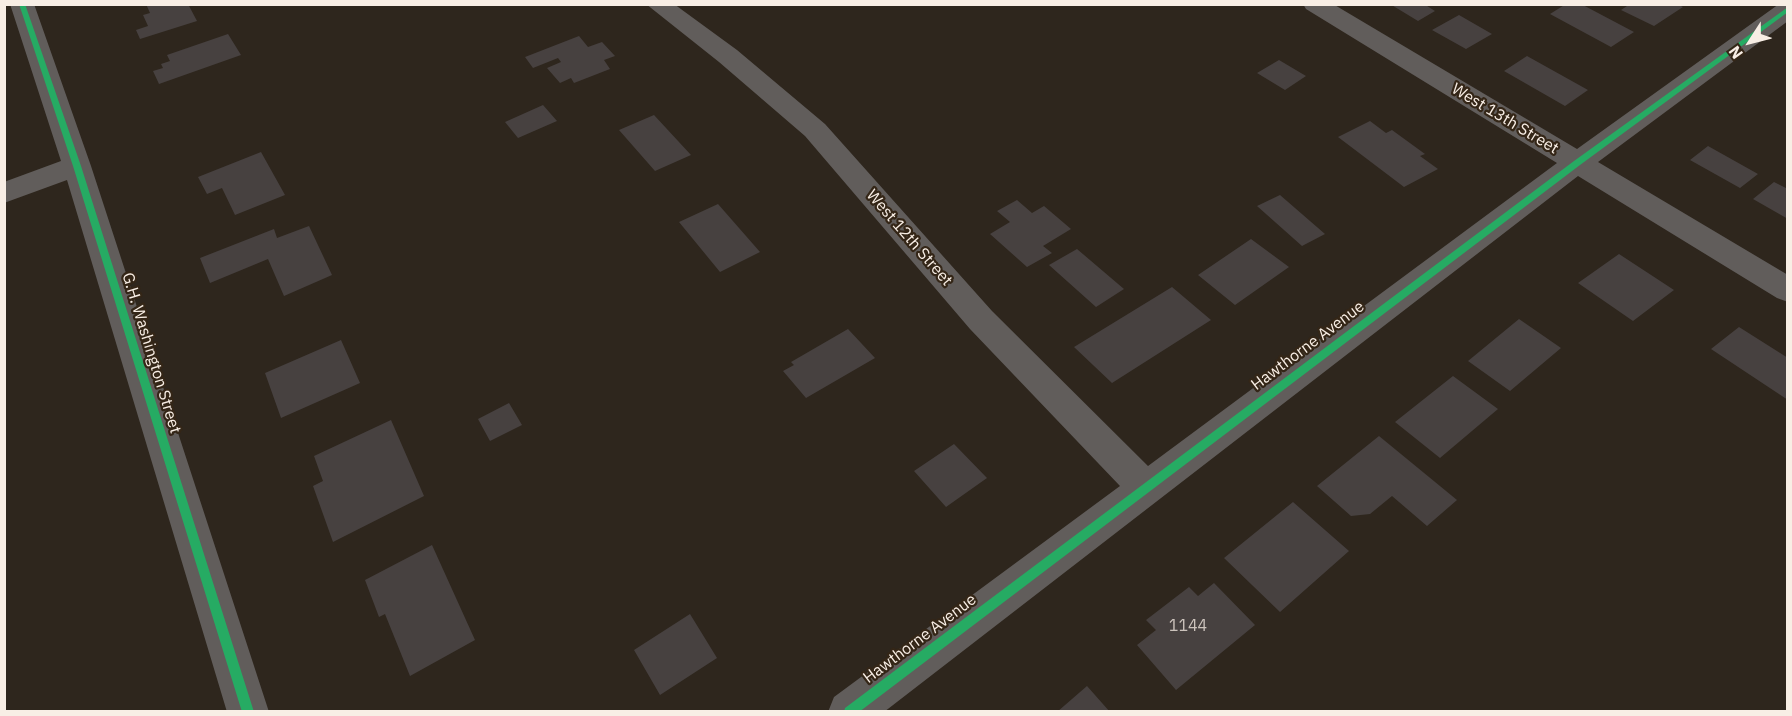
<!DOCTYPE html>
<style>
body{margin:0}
#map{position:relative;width:1792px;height:716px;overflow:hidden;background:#2e261d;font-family:"IBM Plex Sans",sans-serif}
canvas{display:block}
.frame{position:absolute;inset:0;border:6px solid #f8eee5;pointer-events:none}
.north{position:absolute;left:1720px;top:12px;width:60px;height:60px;-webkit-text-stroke:4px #342617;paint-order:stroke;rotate:234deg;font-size:16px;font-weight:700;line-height:24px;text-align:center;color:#f8eee5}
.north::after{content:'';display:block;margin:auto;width:21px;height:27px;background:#f8eee5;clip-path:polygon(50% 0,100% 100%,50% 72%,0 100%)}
</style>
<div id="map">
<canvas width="1792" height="716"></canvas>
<div class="frame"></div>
<div class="north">N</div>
</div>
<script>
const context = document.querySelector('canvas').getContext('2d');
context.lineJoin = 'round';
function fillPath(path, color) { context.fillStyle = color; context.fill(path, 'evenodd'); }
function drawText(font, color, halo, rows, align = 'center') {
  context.font = font + ' "IBM Plex Sans",sans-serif'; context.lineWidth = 4.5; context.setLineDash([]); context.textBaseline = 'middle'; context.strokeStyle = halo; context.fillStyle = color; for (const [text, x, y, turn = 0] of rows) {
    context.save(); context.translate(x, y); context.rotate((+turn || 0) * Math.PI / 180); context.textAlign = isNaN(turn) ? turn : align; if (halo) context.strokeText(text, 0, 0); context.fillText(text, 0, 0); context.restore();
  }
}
const building = new Path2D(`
 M 146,4 L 188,4 L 197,21 L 140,39 L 136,30 L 148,26 L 143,15 L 150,13 Z
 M 1390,4 L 1424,4 L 1435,11 L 1418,21 Z
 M 1566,4 L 1581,4 L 1634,32 L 1611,47 L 1550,14 Z
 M 1630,4 L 1677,4 L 1683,7 L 1654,26 L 1621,10 Z
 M 1459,15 L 1492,34 L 1466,49 L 1432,30 Z
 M 228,34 L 241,55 L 159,84 L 153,71 L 163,68 L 161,64 L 170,61 L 167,55 Z
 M 579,36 L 588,47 L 602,42 L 615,56 L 604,60 L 610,69 L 574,83 L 571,78 L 560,83 L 547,68 L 561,62 L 558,58 L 533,68 L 525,57 Z
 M 1527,56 L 1588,90 L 1565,106 L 1504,71 Z
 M 1279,60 L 1306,76 L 1285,90 L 1257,73 Z
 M 543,105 L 557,121 L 518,138 L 505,122 Z
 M 654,115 L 691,155 L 655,171 L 619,130 Z
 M 1370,121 L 1386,133 L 1392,130 L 1425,154 L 1420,156 L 1438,169 L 1404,187 L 1338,137 Z
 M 1708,146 L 1758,174 L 1740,188 L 1690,160 Z
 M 261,152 L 285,195 L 235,215 L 222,188 L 207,194 L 198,177 Z
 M 1774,182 L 1788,189 L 1788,219 L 1753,199 Z
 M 1280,195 L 1325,234 L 1302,246 L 1257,206 Z
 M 1017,200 L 1032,213 L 1044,206 L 1071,229 L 1043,246 L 1052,253 L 1027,267 L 990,234 L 1010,222 L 997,211 Z
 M 718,204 L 760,252 L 720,272 L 679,222 Z
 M 309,226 L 332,275 L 284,296 L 268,259 L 210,283 L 200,258 L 274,229 L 277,238 Z
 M 1251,239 L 1289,267 L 1235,305 L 1198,275 Z
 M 1077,249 L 1124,289 L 1096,307 L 1049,265 Z
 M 1619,254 L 1674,290 L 1633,321 L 1578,283 Z
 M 1172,287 L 1211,320 L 1112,383 L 1074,347 Z
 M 1519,319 L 1561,348 L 1510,391 L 1468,361 Z
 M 1739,327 L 1788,358 L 1788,400 L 1711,349 Z
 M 848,329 L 875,358 L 806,398 L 783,371 L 794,365 L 791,362 Z
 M 341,340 L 360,383 L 281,418 L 265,373 Z
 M 1453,376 L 1498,409 L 1440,458 L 1395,422 Z
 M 509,403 L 522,425 L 490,441 L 478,419 Z
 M 391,420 L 424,496 L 333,542 L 313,486 L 323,481 L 314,456 Z
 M 1379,436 L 1457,500 L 1427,526 L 1392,496 L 1370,514 L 1351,516 L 1317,486 Z
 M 954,444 L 987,478 L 946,507 L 914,471 Z
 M 1293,502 L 1349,551 L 1280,612 L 1224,558 Z
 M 432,545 L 475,640 L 410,676 L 385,614 L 379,617 L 365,580 Z
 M 1214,583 L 1255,625 L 1176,690 L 1137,645 L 1156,630 L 1146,620 L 1189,587 L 1198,596 Z
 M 690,614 L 717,658 L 660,695 L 634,650 Z
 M 1087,686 L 1110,712 L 1057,712 Z`);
const minor = new Path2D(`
 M 10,4 L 34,4 L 91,166 L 269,712 L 227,712 L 67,180 L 4,203 L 4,182 L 61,161 Z
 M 646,4 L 674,4 L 737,50 L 825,124 L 992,311 L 1148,466 L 1557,163 L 1306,9 L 1303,4 L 1333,4 L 1577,149 L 1779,4 L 1788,4 L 1788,21 L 1598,162 L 1788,275 L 1788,302 L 1777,298 L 1578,176 L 884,712 L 828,712 L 834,697 L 1120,486 L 970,329 L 805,136 L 719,62 Z`);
const cycleway = new Path2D(`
 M 19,4 L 25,4 L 81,166 L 254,712 L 242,712 L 73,166 Z
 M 1788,7 L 1788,12 L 1580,165 L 859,712 L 844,712 L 845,708 L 1574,161 Z`);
const streetNames = [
 ["West 13th Street",1505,119,31],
 ["West 12th Street",909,238,49],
 ["Hawthorne Avenue",1308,346,-37],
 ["G.H. Washington Street",151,353,73],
 ["Hawthorne Avenue",920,639,-37]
];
const nearNumbernames = [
 ["1144",1188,626]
];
fillPath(building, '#474140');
fillPath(minor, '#615d5b');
fillPath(cycleway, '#26ab63');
drawText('16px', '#f8eee5', '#342617', streetNames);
drawText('16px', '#ccc3bc', null, nearNumbernames);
</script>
